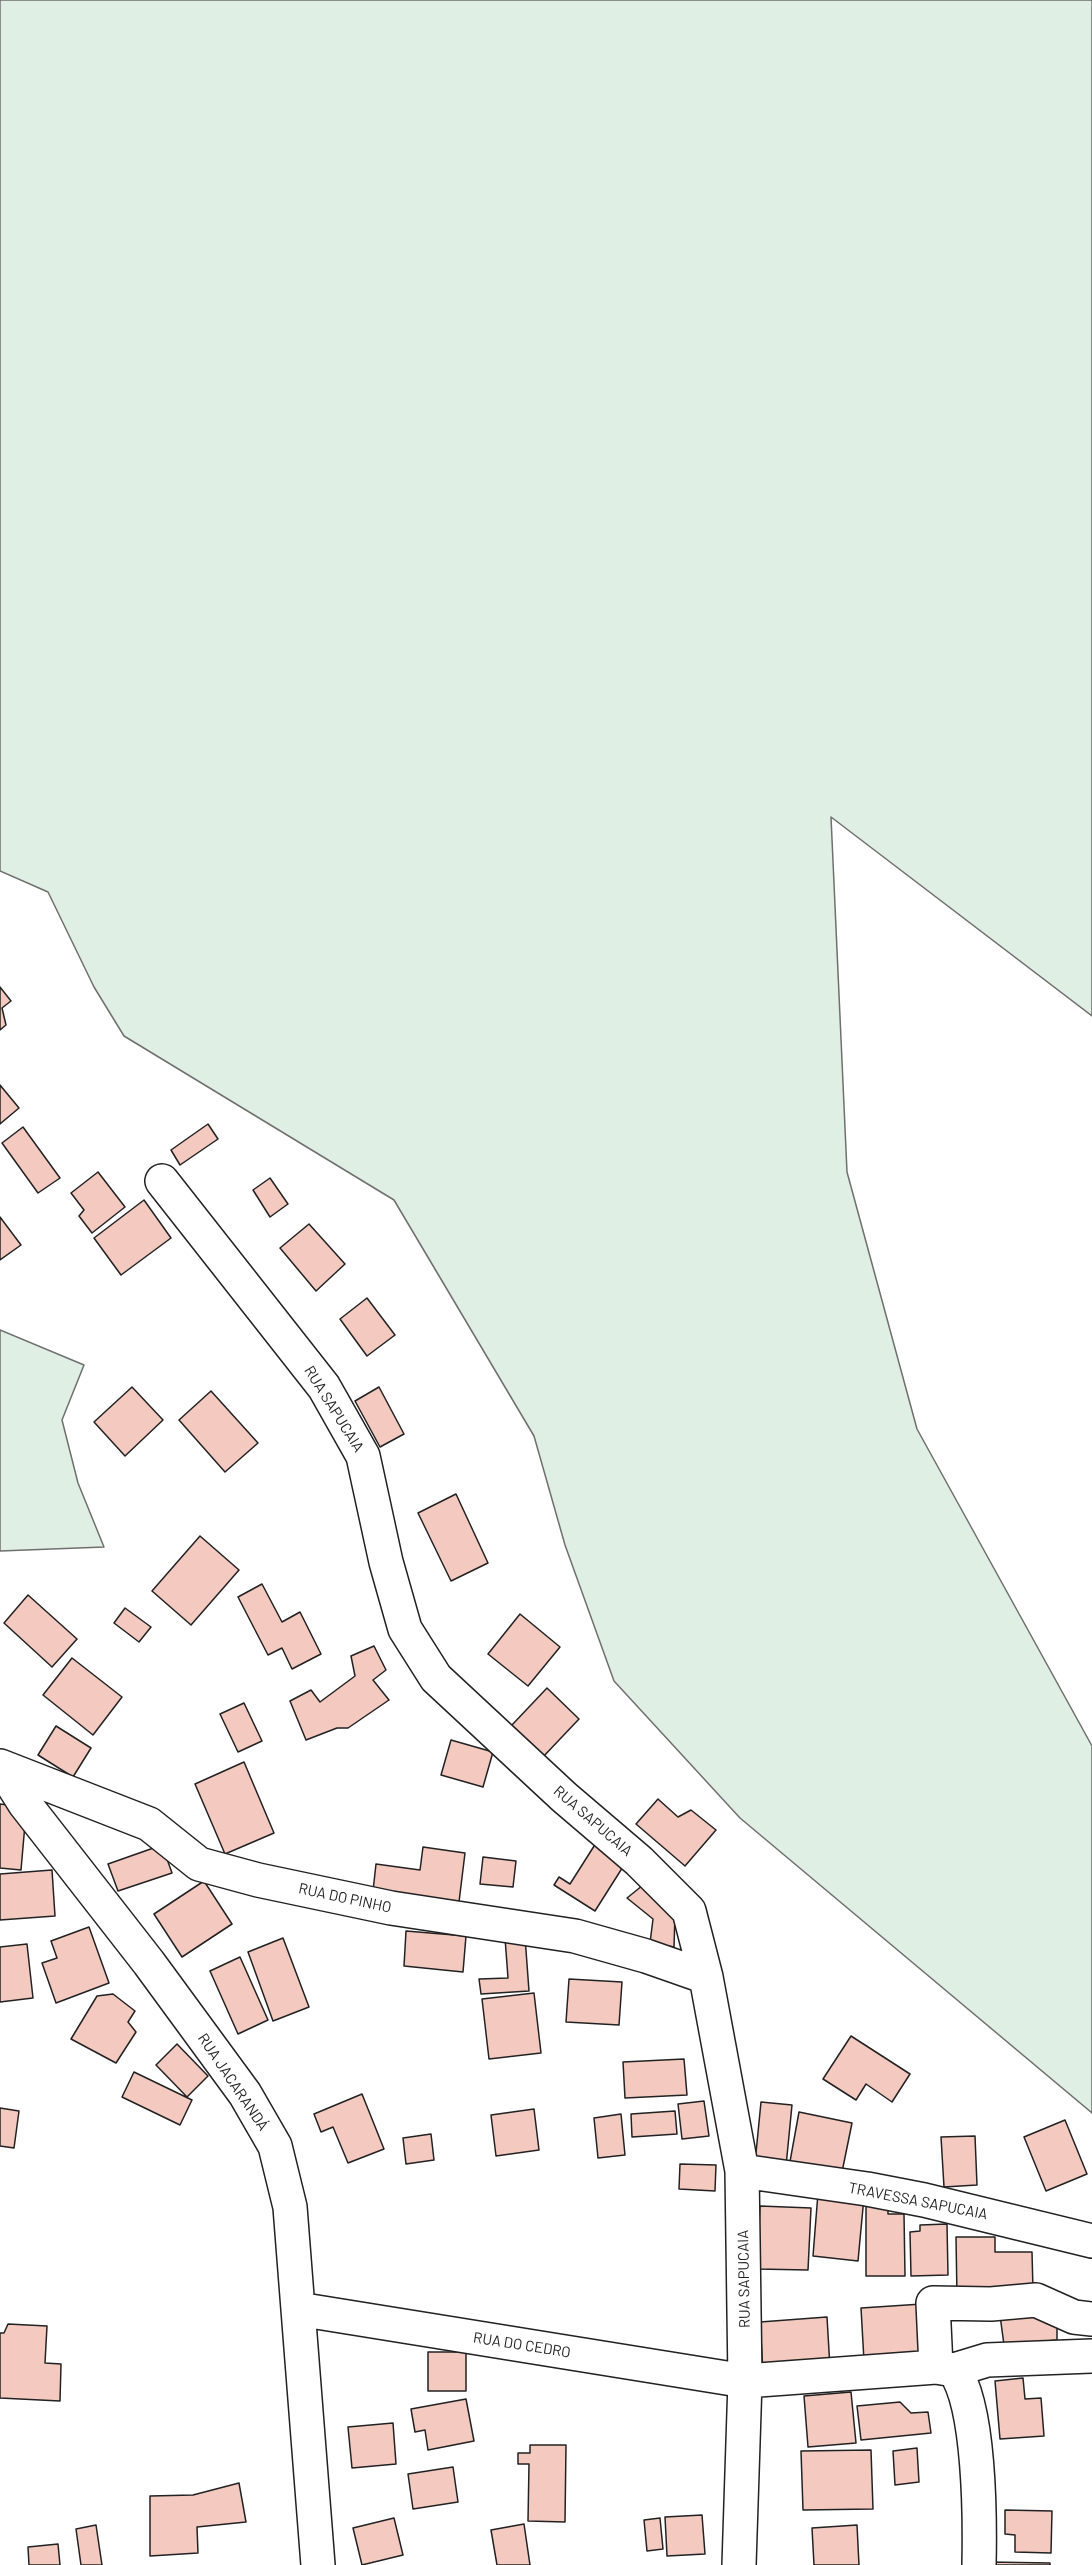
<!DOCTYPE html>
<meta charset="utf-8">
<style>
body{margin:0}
canvas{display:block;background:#fff}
</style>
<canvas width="1092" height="2565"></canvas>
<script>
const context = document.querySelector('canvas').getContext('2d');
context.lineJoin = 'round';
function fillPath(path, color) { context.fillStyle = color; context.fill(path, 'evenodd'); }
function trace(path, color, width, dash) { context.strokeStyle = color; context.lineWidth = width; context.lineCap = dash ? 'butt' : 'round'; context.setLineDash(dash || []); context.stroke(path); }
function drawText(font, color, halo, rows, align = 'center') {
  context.font = font + ' Barlow,sans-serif'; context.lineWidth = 4.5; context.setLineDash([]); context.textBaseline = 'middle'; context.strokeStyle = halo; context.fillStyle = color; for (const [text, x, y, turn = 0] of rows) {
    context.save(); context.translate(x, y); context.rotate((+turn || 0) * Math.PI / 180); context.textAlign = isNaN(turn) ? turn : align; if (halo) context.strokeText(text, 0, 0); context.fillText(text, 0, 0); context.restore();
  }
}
const green = new Path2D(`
 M 0,0 L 1092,0 L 1092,1016 L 831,817 L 847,1172 L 917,1429 L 1092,1746 L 1092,2113 L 740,1818 L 614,1681 L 565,1545 L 534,1436 L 394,1200 L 124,1036 L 94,987 L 48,892 L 0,871 Z
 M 0,1330 L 84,1365 L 62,1420 L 78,1483 L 104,1547 L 0,1551 Z`);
const building = new Path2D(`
 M 0,987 L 11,1001 L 2,1008 L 6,1025 L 0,1030 Z
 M 0,1085 L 19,1108 L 0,1124 Z
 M 208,1124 L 218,1139 L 180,1165 L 171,1150 Z
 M 23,1127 L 60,1178 L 38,1193 L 2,1143 Z
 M 98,1172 L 125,1207 L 92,1233 L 79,1216 L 84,1210 L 71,1193 Z
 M 270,1178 L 288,1204 L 270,1217 L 253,1190 Z
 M 144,1200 L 171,1238 L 121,1275 L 94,1238 Z
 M 0,1217 L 21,1245 L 0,1260 Z
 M 309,1224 L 345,1264 L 316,1291 L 280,1248 Z
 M 367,1298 L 395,1335 L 367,1356 L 340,1319 Z
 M 132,1387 L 163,1420 L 125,1456 L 94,1422 Z
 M 379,1387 L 404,1434 L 380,1447 L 355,1401 Z
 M 211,1391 L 258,1443 L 225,1472 L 179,1420 Z
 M 456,1494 L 488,1563 L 451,1581 L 418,1513 Z
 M 200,1536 L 239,1570 L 191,1625 L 152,1591 Z
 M 262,1584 L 282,1622 L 300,1612 L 321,1654 L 292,1669 L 282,1648 L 268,1655 L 238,1597 Z
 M 28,1595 L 77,1639 L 52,1667 L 4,1623 Z
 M 125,1608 L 151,1627 L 139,1642 L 114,1623 Z
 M 520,1614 L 560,1647 L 528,1686 L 488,1654 Z
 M 374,1646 L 386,1670 L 373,1680 L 389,1700 L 348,1728 L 337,1728 L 306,1740 L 290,1701 L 311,1690 L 320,1702 L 355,1676 L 351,1656 Z
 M 72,1658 L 122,1697 L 93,1735 L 43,1695 Z
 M 547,1688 L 579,1719 L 542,1758 L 511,1726 Z
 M 244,1703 L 262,1741 L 238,1752 L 220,1714 Z
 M 56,1726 L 91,1748 L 73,1777 L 38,1755 Z
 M 451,1740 L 493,1752 L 483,1787 L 441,1775 Z
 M 244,1762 L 274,1833 L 225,1854 L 195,1784 Z
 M 658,1799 L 678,1817 L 691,1810 L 716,1830 L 685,1866 L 636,1824 Z
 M 0,1804 L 16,1806 L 25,1824 L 21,1870 L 0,1868 Z
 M 596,1843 L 626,1862 L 595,1911 L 554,1885 L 559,1877 L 570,1884 Z
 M 162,1845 L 172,1873 L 118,1891 L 108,1864 Z
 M 423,1847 L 465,1853 L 459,1902 L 373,1891 L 376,1864 L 420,1870 Z
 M 483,1857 L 516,1861 L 513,1887 L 480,1884 Z
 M 52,1870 L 55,1916 L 0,1920 L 0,1874 Z
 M 204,1881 L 232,1924 L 182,1957 L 154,1914 Z
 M 648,1881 L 675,1915 L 674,1947 L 650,1943 L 653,1919 L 627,1898 Z
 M 89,1927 L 109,1983 L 56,2003 L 42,1963 L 57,1958 L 51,1941 Z
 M 406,1931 L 466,1936 L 463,1972 L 404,1966 Z
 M 525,1937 L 529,1991 L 481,1994 L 479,1979 L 508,1978 L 505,1938 Z
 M 283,1938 L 309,2007 L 273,2021 L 248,1952 Z
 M 27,1944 L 33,1998 L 0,2002 L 0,1947 Z
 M 240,1957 L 268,2020 L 238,2034 L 210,1971 Z
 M 569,1979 L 622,1982 L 619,2025 L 566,2022 Z
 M 534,1993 L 541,2053 L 489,2059 L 482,1999 Z
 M 113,1994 L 135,2011 L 128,2022 L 136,2032 L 116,2063 L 71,2039 L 97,1996 Z
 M 851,2036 L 910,2074 L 892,2102 L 866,2084 L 856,2100 L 823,2079 Z
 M 177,2044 L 208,2076 L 187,2097 L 156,2065 Z
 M 684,2059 L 687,2095 L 625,2098 L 623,2062 Z
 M 134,2072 L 192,2100 L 180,2125 L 122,2097 Z
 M 362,2094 L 384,2149 L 348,2163 L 333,2127 L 321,2132 L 314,2114 Z
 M 704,2101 L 709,2136 L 682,2139 L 678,2104 Z
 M 761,2102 L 792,2105 L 786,2166 L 755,2163 Z
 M 0,2108 L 19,2111 L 14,2148 L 0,2146 Z
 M 534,2109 L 539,2150 L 496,2156 L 491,2115 Z
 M 675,2111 L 677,2134 L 632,2137 L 631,2114 Z
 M 799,2112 L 852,2123 L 841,2177 L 789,2167 Z
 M 621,2114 L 625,2155 L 598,2158 L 594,2118 Z
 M 1065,2120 L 1087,2174 L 1046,2191 L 1024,2137 Z
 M 431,2134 L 434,2160 L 406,2164 L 403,2138 Z
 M 975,2136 L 977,2185 L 944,2187 L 941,2137 Z
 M 680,2164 L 716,2165 L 715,2191 L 679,2189 Z
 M 818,2193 L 864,2197 L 858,2261 L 813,2256 Z
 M 866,2202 L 888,2202 L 888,2214 L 904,2214 L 905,2276 L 866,2276 Z
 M 760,2206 L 811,2208 L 808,2270 L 757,2269 Z
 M 947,2224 L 948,2275 L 911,2276 L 910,2232 L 920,2231 L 920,2225 Z
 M 956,2237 L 995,2237 L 995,2252 L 1032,2252 L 1033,2290 L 957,2298 Z
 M 922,2304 L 925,2357 L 864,2361 L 861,2308 Z
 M 999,2308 L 1057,2318 L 1057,2340 L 1004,2345 Z
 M 827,2317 L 830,2368 L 763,2372 L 760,2322 Z
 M 8,2324 L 47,2326 L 45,2363 L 61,2364 L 60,2401 L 0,2398 L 0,2333 L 4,2333 Z
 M 428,2352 L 466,2352 L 466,2391 L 428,2391 Z
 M 1023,2378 L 1025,2399 L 1041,2398 L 1044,2436 L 1000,2439 L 995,2381 Z
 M 851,2392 L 856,2443 L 808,2447 L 804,2396 Z
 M 466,2399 L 474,2441 L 428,2450 L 425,2430 L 415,2432 L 411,2409 Z
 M 900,2402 L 911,2413 L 928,2412 L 931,2433 L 861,2440 L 857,2406 Z
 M 393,2423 L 396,2464 L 352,2468 L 348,2427 Z
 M 530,2445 L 566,2445 L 565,2522 L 528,2521 L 529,2464 L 518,2464 L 518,2453 L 530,2453 Z
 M 917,2448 L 919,2482 L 895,2485 L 893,2451 Z
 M 871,2450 L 873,2509 L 803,2510 L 801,2451 Z
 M 453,2467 L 458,2502 L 413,2509 L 408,2474 Z
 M 239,2483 L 246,2522 L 197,2527 L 198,2553 L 150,2556 L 150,2496 L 193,2495 Z
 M 1005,2510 L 1052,2511 L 1051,2553 L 1015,2552 L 1015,2535 L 1005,2534 Z
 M 702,2515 L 705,2554 L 667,2556 L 665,2517 Z
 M 394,2518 L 403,2555 L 362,2565 L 353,2528 Z
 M 660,2518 L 663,2549 L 647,2551 L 644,2520 Z
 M 524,2524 L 530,2565 L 497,2565 L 491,2530 Z
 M 96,2525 L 102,2565 L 81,2565 L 76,2529 Z
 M 857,2525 L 859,2565 L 814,2565 L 812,2528 Z
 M 58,2544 L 60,2565 L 29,2565 L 28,2547 Z
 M 988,2562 L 1050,2563 L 1050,2565 L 988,2565 Z`);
const minor = new Path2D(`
 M 162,1181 L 324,1387 L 363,1456 L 386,1562 L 405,1629 L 436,1678 L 564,1797 L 639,1861 L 689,1911 L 706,1977 L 742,2171 L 745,2381 L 739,2565
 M 0,1766 L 149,1824 L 199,1864 L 258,1880 L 391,1908 L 575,1936 L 646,1956 L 706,1977
 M 2,1768 L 25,1804 L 149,1963 L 245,2094 L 275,2146 L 290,2207 L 318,2565
 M 742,2171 L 867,2189 L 924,2200 L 1092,2241
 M 298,2309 L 745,2381 L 936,2367 L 954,2370 C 980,2406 980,2519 979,2565
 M 936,2367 L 933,2303 L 991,2304 L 1036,2300 L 1074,2317 L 1092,2319
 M 954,2370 L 987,2360 L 1092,2356`);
const streetNames = [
 ["RUA SAPUCAIA",334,1409,58],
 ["RUA SAPUCAIA",593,1821,41],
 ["RUA DO PINHO",345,1898,12],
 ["RUA JACARANDÁ",233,2082,56],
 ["TRAVESSA SAPUCAIA",918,2201,11],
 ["RUA SAPUCAIA",744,2279,-91],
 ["RUA DO CEDRO",522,2345,9]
];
fillPath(green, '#e0efe3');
trace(green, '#6f6f6f', 1.5);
fillPath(building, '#f3c9c0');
trace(building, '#222', 1.5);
trace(minor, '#222', 36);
trace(minor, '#fff', 33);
drawText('15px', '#222', '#fff', streetNames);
</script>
